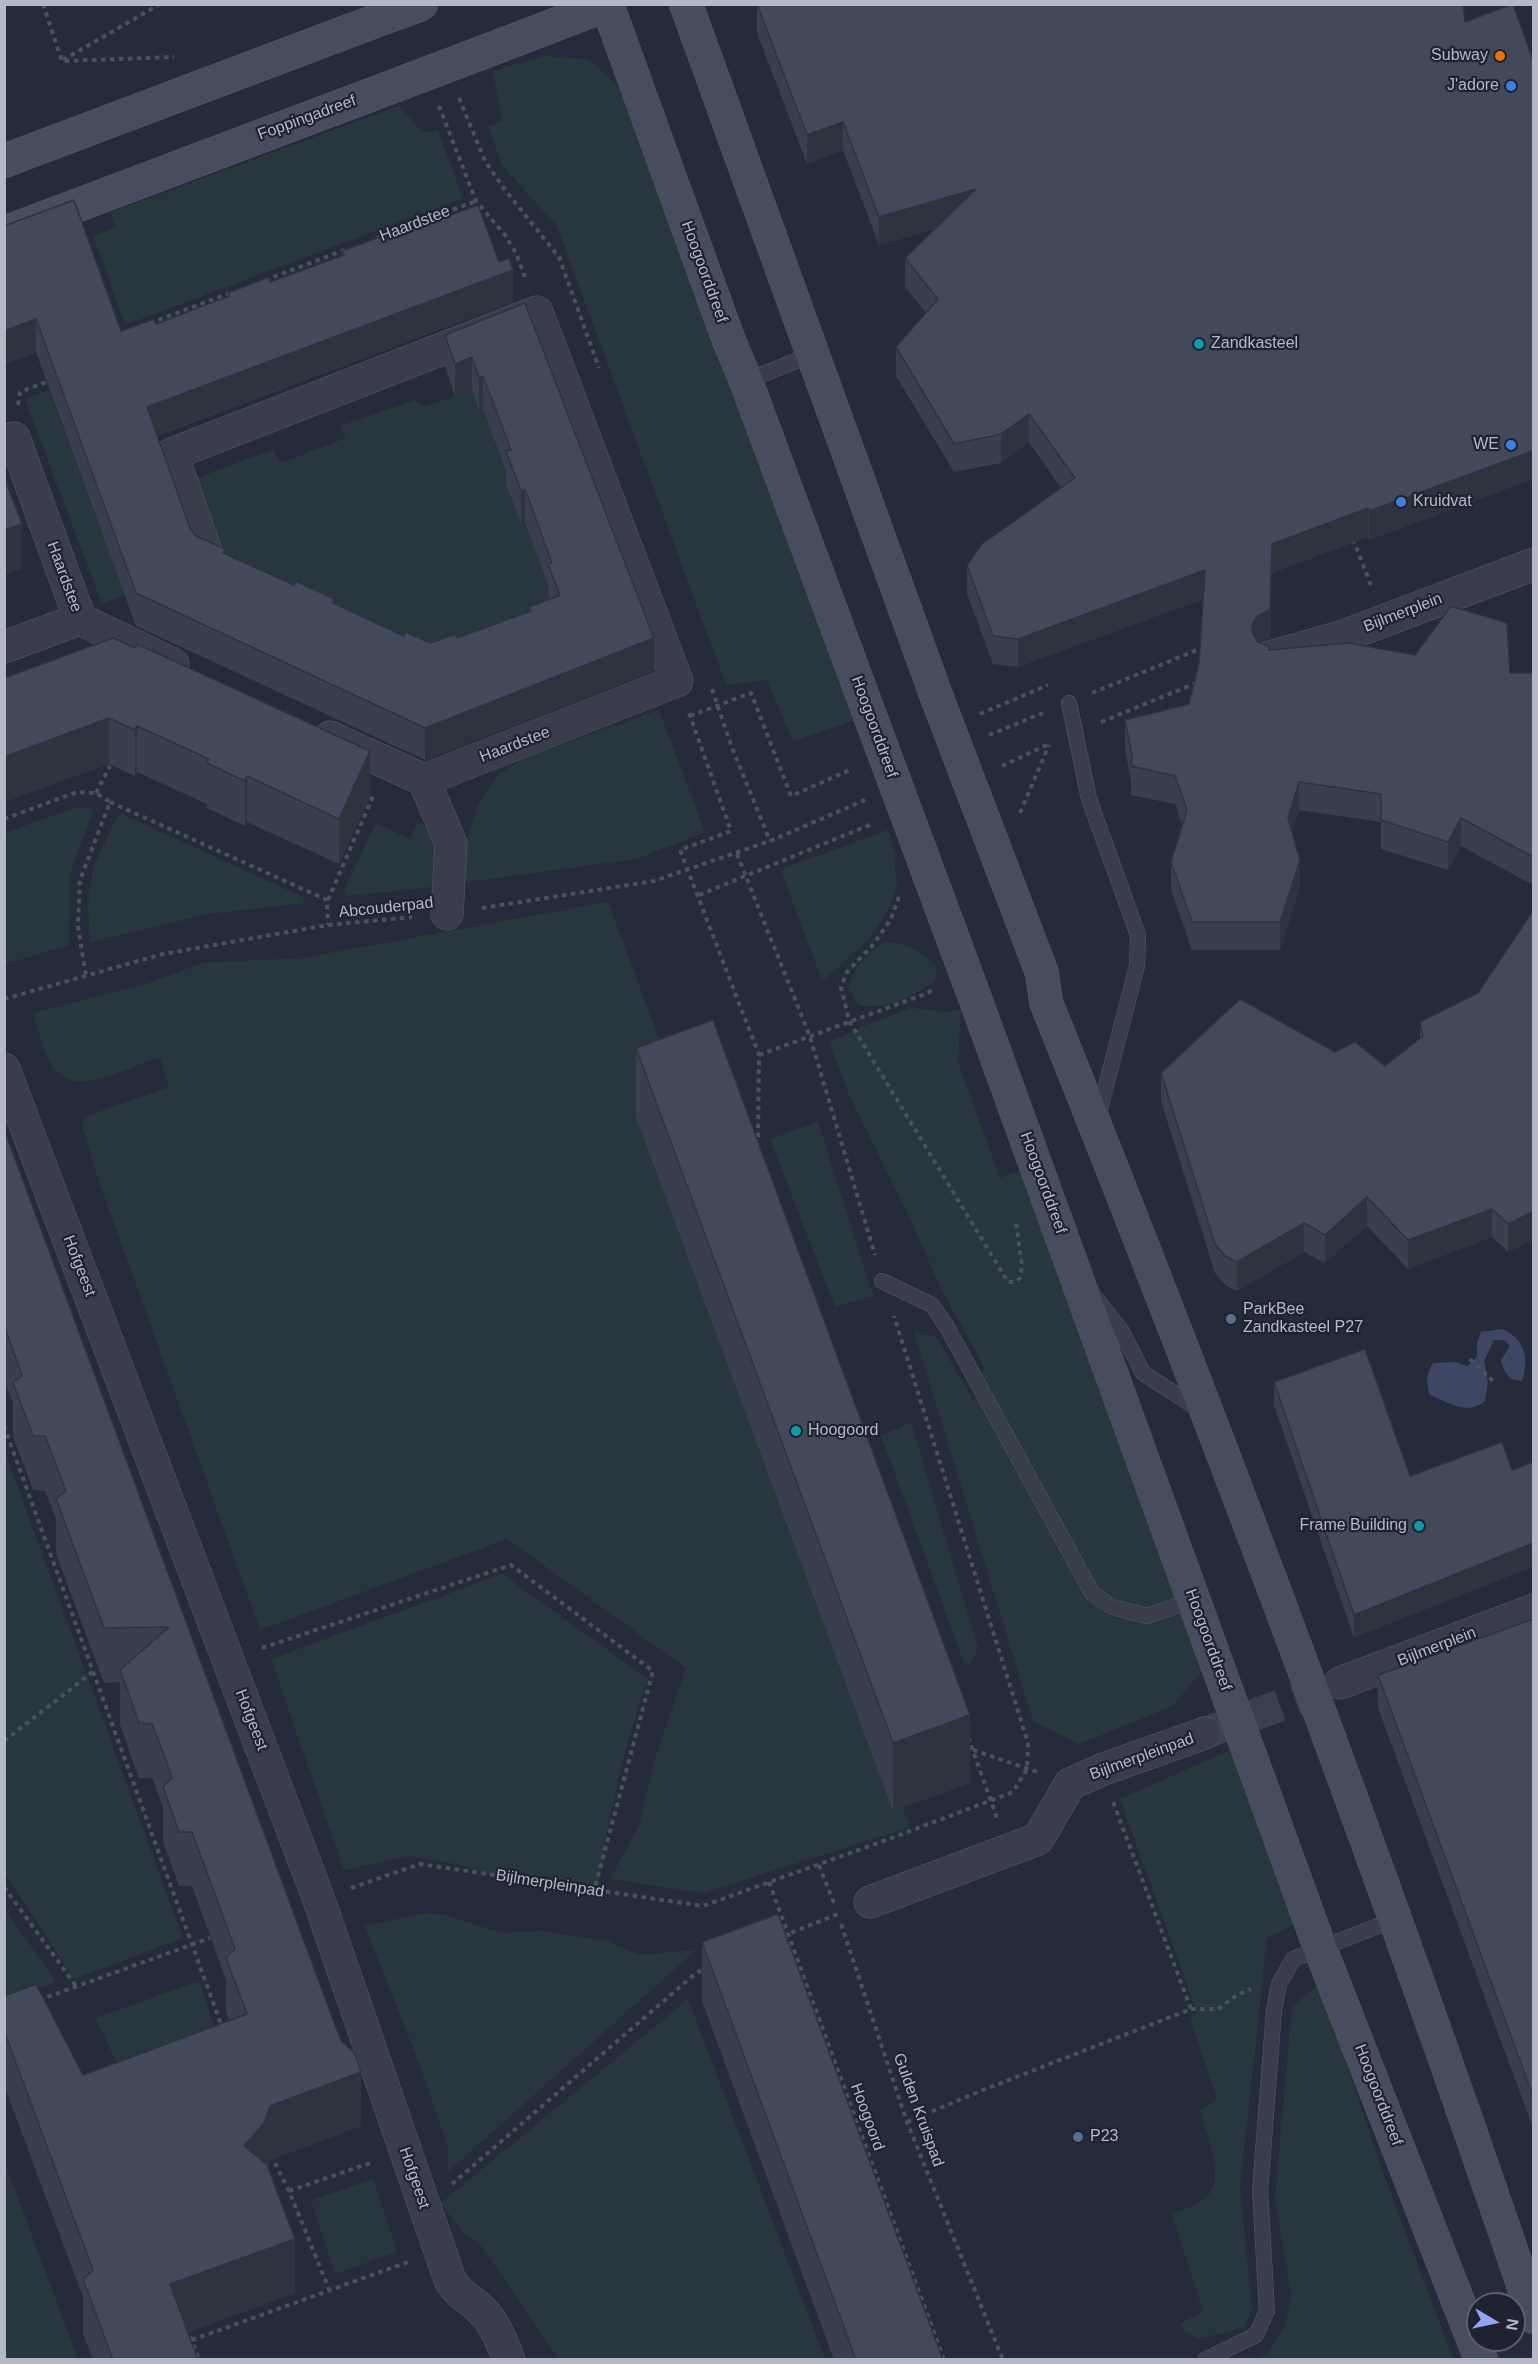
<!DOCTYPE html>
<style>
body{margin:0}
#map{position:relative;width:1538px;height:2364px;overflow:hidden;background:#262b3c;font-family:Arial,sans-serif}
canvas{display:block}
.frame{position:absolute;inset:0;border:6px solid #b5b9c7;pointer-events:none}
.north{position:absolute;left:1466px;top:2292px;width:60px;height:60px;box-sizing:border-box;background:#1f2331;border:2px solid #5b5f6d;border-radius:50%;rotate:99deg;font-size:16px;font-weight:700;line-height:24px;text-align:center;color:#b5b9c7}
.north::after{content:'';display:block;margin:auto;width:21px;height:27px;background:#92a5f0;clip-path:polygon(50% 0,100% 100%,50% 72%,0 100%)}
</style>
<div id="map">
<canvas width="1538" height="2364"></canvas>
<div class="frame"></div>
<div class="north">N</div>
</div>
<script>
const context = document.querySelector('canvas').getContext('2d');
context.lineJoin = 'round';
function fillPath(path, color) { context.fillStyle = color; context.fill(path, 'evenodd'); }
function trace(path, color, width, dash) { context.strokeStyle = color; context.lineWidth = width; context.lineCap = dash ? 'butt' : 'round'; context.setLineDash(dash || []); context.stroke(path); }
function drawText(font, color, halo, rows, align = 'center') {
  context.font = font + ' Arial,sans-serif'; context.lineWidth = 4.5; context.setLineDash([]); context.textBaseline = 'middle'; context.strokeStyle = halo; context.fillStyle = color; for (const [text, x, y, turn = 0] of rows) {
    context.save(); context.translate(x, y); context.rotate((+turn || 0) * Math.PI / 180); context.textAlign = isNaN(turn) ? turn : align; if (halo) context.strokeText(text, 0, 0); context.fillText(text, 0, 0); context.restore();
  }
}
const green = new Path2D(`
 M 544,56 L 589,60 L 624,92 L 855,720 L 793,741 L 767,680 L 726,685 L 557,226 L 502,165 L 488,127 L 502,121 L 493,71 Z
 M 399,106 L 423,133 L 438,130 L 463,198 L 125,325 L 93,236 L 116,227 L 111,212 Z
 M 479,387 L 563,629 L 439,679 L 202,581 L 192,480 L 273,449 L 281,463 L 346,438 L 340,426 L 416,400 L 424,407 Z
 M 49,390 L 125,595 L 102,604 L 25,399 Z
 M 659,710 L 705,832 L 636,859 L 466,882 L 463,860 L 468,835 L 477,807 L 499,774 L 524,758 Z
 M 74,808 L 94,809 L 70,873 L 69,945 L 5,964 L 5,833 Z
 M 122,814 L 303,897 L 306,903 L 208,914 L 90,942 L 88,904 L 93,868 L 116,819 Z
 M 420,820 C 438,841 438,861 431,887 L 347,896 L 344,890 L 376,823 L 409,839 Z
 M 888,830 L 896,855 C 891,866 900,879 896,891 C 882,934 854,953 822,981 L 782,873 L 784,868 Z
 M 608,902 L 673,1076 L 645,1113 L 910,1827 L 703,1893 L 610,1879 L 639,1826 L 654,1762 L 686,1668 L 507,1539 L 260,1630 L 100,1184 L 82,1126 L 84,1117 L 169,1087 L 160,1057 C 131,1065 75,1102 52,1066 C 42,1051 39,1030 33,1013 L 146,984 L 202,963 L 302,958 Z
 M 884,942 C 904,941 922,952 936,966 L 935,981 C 913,996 886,1011 858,1005 L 848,987 C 854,968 868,953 884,942 Z
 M 911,1008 L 946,1012 L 961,1009 L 958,1063 L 1000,1178 L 1023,1170 L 1202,1671 L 1173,1706 L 1079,1744 L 1033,1721 L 914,1332 L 936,1337 L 974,1401 L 984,1367 L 938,1283 L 914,1227 L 850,1097 L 829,1042 L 864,1026 Z
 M 818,1122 L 873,1296 L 835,1307 L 770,1139 Z
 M 911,1422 L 978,1648 L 970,1664 L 964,1663 L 881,1436 Z
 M 4,1449 L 183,1938 L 74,1979 L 5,1873 Z
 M 502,1574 L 648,1679 C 623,1748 608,1819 597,1891 L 533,1883 L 478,1871 L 462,1865 L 408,1856 L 344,1870 L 271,1659 Z
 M 1232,1749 L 1298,1923 L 1267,1938 L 1240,2188 L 1252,2309 L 1245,2327 L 1199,2339 L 1186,2333 L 1180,2324 L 1203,2311 L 1172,2214 C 1184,2209 1202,2204 1210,2193 C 1224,2174 1206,2132 1200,2110 L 1217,2098 L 1190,2019 L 1197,2013 L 1120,1799 Z
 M 4,1908 L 56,1982 L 5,2001 L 4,2001 Z
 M 424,1913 L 446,1915 L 501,1933 L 543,1931 L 607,1941 L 639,1955 L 696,1950 L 448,2172 L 448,2147 L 420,2066 L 365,1926 Z
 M 199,1981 L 216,2031 L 119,2068 L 96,2018 Z
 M 1320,1984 L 1381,2167 L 1453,2359 L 1256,2360 L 1269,2352 L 1286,2325 L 1291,2292 L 1275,2199 L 1292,2006 Z
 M 688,1999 L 825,2359 L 559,2359 L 479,2243 L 463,2233 L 441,2203 Z
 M 4,2163 L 5,2163 L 78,2359 L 5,2359 Z
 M 373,2179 L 397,2252 L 335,2274 L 311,2200 Z`);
const water = new Path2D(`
 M 1502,1329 C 1524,1338 1530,1359 1522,1381 L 1511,1379 L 1504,1370 L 1501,1360 L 1510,1346 L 1504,1340 L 1494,1340 L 1484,1361 L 1488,1382 L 1485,1401 C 1467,1416 1450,1403 1430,1395 C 1426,1382 1426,1374 1433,1363 L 1455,1362 L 1468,1366 L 1477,1357 L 1477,1344 L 1481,1332 Z`);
const streetTunnel = new Path2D(`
 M 1205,1733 L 1336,1685`);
const path = new Path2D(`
 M 43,4 L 62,61 L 174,57
 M 63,60 L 160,4
 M 459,98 L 485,161 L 505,190 L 559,257 L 599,368
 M 439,106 L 476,201 L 505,235 L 516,253 L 526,280
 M 377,238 L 476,201
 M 265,280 L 345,250
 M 150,323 L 233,292
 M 18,405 L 20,392 L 49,381
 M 1353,539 L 1372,588
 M 712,689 L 731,745 L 770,841
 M 1092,693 L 1202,648
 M 689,713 L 731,831 L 680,850 L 759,1055 L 758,1142
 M 980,714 L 1048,685
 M 690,716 L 751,693 L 791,796 L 852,769
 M 1101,722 L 1196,683
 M 989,735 L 1043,713
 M 1002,766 L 1049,744
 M 96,793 L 110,766
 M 110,802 L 327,900 L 328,925
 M 1020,813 L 1049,745
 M 4,819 L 77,792 L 96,793 L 110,802 L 80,880 L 78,926 L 86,976
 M 737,854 L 810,1037 L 875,1255
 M 699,895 L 872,824
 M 899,897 L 891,919 L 873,945 L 847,972 L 841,987 L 849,1021 L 1008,1282 L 1015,1282 L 1020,1278 L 1022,1266 L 1016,1222
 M 328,900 L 374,794
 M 482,908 L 654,881 L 770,841 L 865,800
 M 4,999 L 163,954 L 328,925 L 412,917
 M 759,1055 L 928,993 L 934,987
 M 1470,1359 L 1493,1381
 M 4,1426 L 222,2027
 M 262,1648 L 511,1565 L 653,1671 L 594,1891
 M 968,1737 L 997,1818
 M 4,1741 L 94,1671
 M 973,1750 L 1037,1772
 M 819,1865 L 834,1903
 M 769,1882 L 944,2360
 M 4,1887 L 76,1986
 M 351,1888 L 420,1864 L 703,1906 L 889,1839 L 1013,1792 L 1027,1769 L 1028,1743 L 894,1316
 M 841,1924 L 907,2122 L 1003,2360
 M 783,1936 L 838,1914
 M 39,2000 L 210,1938
 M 1191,2009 L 1218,2009 L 1237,1995 L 1251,1989
 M 907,2122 L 978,2092 L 1191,2009 L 1113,1802
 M 271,2155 L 289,2191 L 329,2289
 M 452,2184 L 696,1973 L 704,1969
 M 289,2191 L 373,2162
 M 187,2328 L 199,2360
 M 192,2340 L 408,2262`);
const lane = new Path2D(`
 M 746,381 L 813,354
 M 1069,703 L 1089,799 L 1138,935 L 1137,966 L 1098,1117
 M 882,1281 L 932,1305 L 947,1327 L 1092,1593 L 1112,1607 L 1147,1616 L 1193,1600
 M 1094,1296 L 1121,1330 L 1143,1373 L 1200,1410
 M 1205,2360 L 1256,2335 L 1267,2311 L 1260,2191 L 1274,2010 L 1279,1984 L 1293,1959 L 1396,1919`);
const street = new Path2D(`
 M 4,442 L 14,438 L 80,619 L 173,664
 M 207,555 L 172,454 L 537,312 L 677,681 L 424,780 L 330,737
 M 4,647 L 80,619
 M 1270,657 L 1341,637 L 1534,564
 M 424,780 L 451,844 L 447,914
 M 4,1069 L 319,1900 L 450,2280 C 459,2294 465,2296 477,2306 C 494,2320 501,2340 509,2360
 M 1340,1683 L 1534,1610
 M 870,1902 L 1038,1839 L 1070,1784 L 1101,1770 L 1205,1733`);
const secondary = new Path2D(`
 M 607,4 L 728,338 L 746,381 L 872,721
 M 686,4 L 936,695
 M 481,53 L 609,4
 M 4,161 L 370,23
 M 4,233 L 394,86
 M 1042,973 L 1046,1002 C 1220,1436 1384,1874 1534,2317
 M 975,998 L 1320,1948 L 1481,2360`);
const secondaryBridge = new Path2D(`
 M 370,23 L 422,4
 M 394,86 L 481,53
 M 936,695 L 1042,973
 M 872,721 L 975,998`);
const wall = new Path2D(`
 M 757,4 L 1465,22 L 1533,60 L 1533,479 L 1369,540 L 1368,537 L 1272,573 L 1270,638 L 1261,643 L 1269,650 L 1510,673 L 1533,673 L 1533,885 L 1461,846 L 1448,870 L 1381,849 L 1381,822 L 1299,810 L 1292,833 L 1300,888 L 1280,950 L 1192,950 L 1171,890 L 1171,862 L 1182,825 L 1175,804 L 1131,795 L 1131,782 L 1125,749 L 1125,720 L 1189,704 L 1199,663 L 1203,599 L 1018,667 L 993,664 L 967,594 L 967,565 L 1061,488 L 1029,442 L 1001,463 L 954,472 L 896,376 L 896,347 L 926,313 L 905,287 L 905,258 L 935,229 L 879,245 L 843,150 L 807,164 L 757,33 Z
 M 4,226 L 121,331 L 156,324 L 228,297 L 228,293 L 270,282 L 342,255 L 342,251 L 383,240 L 513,302 L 157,436 L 190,528 L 196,536 L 225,554 L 404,636 L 430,643 L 457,638 L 529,611 L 529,607 L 549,599 L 548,585 L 525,522 L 521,523 L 506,484 L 506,471 L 483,409 L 479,410 L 472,390 L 455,396 L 445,367 L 445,335 L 525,303 L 654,671 L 425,760 L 136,626 L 36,352 L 4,364 Z
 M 4,678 L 370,796 L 339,864 L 247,822 L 245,826 L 207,808 L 207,804 L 137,772 L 135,776 L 109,764 L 4,802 Z
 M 1533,911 L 1508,1252 L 1492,1237 L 1408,1269 L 1367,1226 L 1325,1263 L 1304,1252 L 1237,1291 L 1225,1285 L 1215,1273 L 1161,1101 L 1161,1073 L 1335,1052 L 1385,1066 L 1420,1039 L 1420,1022 L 1478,993 Z
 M 636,1048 L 970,1783 L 893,1811 L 636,1117 Z
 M 4,1129 L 361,2126 L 270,2160 L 268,2167 L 295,2293 L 188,2332 L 198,2360 L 93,2360 L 83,2333 L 83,2297 L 4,2085 L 4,1996 L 83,2075 L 229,2020 L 226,2012 L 226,1980 L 192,1886 L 179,1886 L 163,1841 L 163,1807 L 152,1778 L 139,1778 L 120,1725 L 120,1682 L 104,1683 L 56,1554 L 56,1519 L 45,1491 L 33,1490 L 13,1437 L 13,1403 L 4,1380 Z
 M 1274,1382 L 1410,1476 L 1512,1470 L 1354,1638 L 1274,1405 Z
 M 1533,1619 L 1533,2128 L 1378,1708 L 1378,1675 Z
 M 702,1942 L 943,2360 L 834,2360 L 702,2001 Z`);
const shadedWall = new Path2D(`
 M 843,122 L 843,150 L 807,164 L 807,135 Z
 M 976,189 L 976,218 L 879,245 L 879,217 Z
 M 513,270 L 513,302 L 147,439 L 147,407 Z
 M 36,319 L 36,352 L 4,364 L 4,331 Z
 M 472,357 L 472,390 L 455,396 L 455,364 Z
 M 483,376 L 483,409 L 479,410 L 479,378 Z
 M 1029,414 L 1029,442 L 1001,463 L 1001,434 Z
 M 1533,451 L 1533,479 L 1369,540 L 1369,511 Z
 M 525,489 L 525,522 L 521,523 L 521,491 Z
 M 1368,508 L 1368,537 L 1272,573 L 1270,638 L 1257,645 L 1252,653 L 1252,625 L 1272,544 Z
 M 22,524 L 22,569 L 4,575 L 4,530 Z
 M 1205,570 L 1205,599 L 1018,667 L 1018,639 Z
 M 654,638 L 654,671 L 425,760 L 425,728 Z
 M 109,718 L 109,764 L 4,802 L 4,757 Z
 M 137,726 L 137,772 L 135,776 L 135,730 Z
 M 370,751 L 370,796 L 339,864 L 339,819 Z
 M 247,776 L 247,822 L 245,826 L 245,781 Z
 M 1299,782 L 1299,810 L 1288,847 L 1288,818 Z
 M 1461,818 L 1461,846 L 1448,870 L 1448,842 Z
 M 1300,860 L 1300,888 L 1280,950 L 1280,922 Z
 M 1367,1197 L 1367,1226 L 1325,1263 L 1325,1235 Z
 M 1492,1209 L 1492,1237 L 1408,1269 L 1408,1240 Z
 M 1533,1212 L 1533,1241 L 1508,1252 L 1508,1224 Z
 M 1304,1223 L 1304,1252 L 1237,1291 L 1237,1262 Z
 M 1533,1543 L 1533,1567 L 1354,1638 L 1354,1615 Z
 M 970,1715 L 970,1783 L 893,1811 L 893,1743 Z
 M 361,2072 L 361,2126 L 270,2160 L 264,2177 L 244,2146 L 270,2106 Z
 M 295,2239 L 295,2293 L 170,2338 L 170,2284 Z`);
const building = new Path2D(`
 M 757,4 L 1463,4 L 1465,22 L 1513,4 L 1533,60 L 1533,451 L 1369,511 L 1368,508 L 1272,544 L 1270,610 L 1257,616 L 1252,625 L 1253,634 L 1258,642 L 1269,646 L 1269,650 L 1348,643 L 1415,655 L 1451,606 L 1507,623 L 1510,673 L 1533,673 L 1533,857 L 1461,818 L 1448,842 L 1381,820 L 1381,794 L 1299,782 L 1288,818 L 1300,860 L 1280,922 L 1192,922 L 1171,862 L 1187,810 L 1175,776 L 1131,766 L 1132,756 L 1125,720 L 1189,704 L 1199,663 L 1205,570 L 1018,639 L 993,636 L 967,565 L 982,544 L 1075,478 L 1029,414 L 1001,434 L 954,444 L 896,347 L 938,299 L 905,258 L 976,189 L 879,217 L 843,122 L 807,135 Z
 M 74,200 L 121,331 L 154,319 L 156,324 L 229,296 L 228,293 L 269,277 L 270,282 L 344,255 L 342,251 L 382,236 L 383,240 L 478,205 L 499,262 L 509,258 L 513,270 L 147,407 L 190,528 L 196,536 L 225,549 L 223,553 L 294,585 L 296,581 L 334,599 L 333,603 L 404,636 L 406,632 L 430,643 L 456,634 L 457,638 L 531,611 L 529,607 L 560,595 L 548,564 L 552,563 L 525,489 L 521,491 L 506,451 L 511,450 L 483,376 L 479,378 L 472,357 L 455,364 L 445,335 L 525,303 L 654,638 L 425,728 L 136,593 L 36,319 L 4,331 L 4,226 Z
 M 4,476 L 22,524 L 4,530 Z
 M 113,638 L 135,648 L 137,644 L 370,751 L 339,819 L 247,776 L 245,781 L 207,763 L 209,759 L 137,726 L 135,730 L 109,718 L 4,757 L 4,678 Z
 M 1533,911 L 1533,1212 L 1508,1224 L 1492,1209 L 1408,1240 L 1367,1197 L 1325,1235 L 1304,1223 L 1237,1262 L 1225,1256 L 1215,1244 L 1161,1073 L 1240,999 L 1335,1052 L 1355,1042 L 1385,1066 L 1423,1036 L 1420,1022 L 1478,993 Z
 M 713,1020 L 970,1715 L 893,1743 L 636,1048 Z
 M 4,1129 L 335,2025 L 342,2042 L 355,2053 L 361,2072 L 270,2106 L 264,2123 L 244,2146 L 267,2165 L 295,2239 L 170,2284 L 198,2360 L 113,2360 L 83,2279 L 93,2270 L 4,2031 L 4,1996 L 36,1984 L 83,2075 L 247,2014 L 226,1958 L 235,1949 L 192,1832 L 179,1832 L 163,1787 L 172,1778 L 166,1760 L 152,1724 L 139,1723 L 120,1670 L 169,1627 L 104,1628 L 56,1499 L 66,1491 L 59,1473 L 45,1436 L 33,1436 L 13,1383 L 22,1375 L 4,1325 Z
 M 1365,1349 L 1410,1476 L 1502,1442 L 1512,1470 L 1533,1462 L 1533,1543 L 1354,1615 L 1274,1382 Z
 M 1533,1619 L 1533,2096 L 1378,1675 Z
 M 778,1914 L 943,2360 L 856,2360 L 702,1942 Z`);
const markers = [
 [1500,56,6,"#e8710a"],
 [1511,86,6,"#3f7fe0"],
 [1199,344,6,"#0f9aa8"],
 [1511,445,6,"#3f7fe0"],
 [1401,502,6,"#3f7fe0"],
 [1231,1319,6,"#5c6f8a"],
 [796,1431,6,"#0f9aa8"],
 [1419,1526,6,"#0f9aa8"],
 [1078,2137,6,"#5c6f8a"]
];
const poiNames = [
 ["Subway",1488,56,"right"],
 ["J'adore",1499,86,"right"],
 ["Zandkasteel",1211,344],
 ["WE",1499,445,"right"],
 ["Kruidvat",1413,502],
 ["ParkBee",1243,1310],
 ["Zandkasteel P27",1243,1328],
 ["Hoogoord",808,1431],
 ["Frame Building",1407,1526,"right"],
 ["P23",1090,2137]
];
const streetNames = [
 ["Foppingadreef",307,118,-20],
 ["Haardstee",415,224,-21],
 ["Hoogoorddreef",704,272,70],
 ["Haardstee",64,577,70],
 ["Bijlmerplein",1403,613,-21],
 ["Hoogoorddreef",874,727,70],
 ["Haardstee",515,745,-21],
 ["Abcouderpad",386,908,-6],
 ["Hoogoorddreef",1043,1183,70],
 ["Hofgeest",79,1266,69],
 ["Hoogoorddreef",1208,1640,70],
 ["Bijlmerplein",1437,1647,-21],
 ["Hofgeest",251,1720,69],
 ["Bijlmerpleinpad",1142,1757,-20],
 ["Bijlmerpleinpad",550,1884,9],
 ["Hoogoorddreef",1378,2095,69],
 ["Gulden Kruispad",918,2110,70],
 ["Hoogoord",867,2117,70],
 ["Hofgeest",414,2178,71]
];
fillPath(green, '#28373d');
fillPath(water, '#3d4663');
trace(streetTunnel, '#3b4051', 32, [32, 16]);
trace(lane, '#555967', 16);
trace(street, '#555967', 33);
trace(secondary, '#555967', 34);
trace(path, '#46545a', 4, [4.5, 4.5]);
trace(lane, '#3a3e4c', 15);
trace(street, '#3a3e4c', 32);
trace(secondary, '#484c5f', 33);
trace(secondaryBridge, '#555967', 34, []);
trace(secondaryBridge, '#484c5f', 33);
fillPath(wall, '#393f4e');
fillPath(shadedWall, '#2e3340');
fillPath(building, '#42495b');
trace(building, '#2e3340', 1.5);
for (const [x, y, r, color] of markers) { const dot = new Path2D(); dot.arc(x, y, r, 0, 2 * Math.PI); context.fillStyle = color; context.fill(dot); trace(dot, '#1f2331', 2); }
drawText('16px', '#b5b9c7', '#1f2331', poiNames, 'left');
drawText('16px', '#b5b9c7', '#1f2331', streetNames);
</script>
